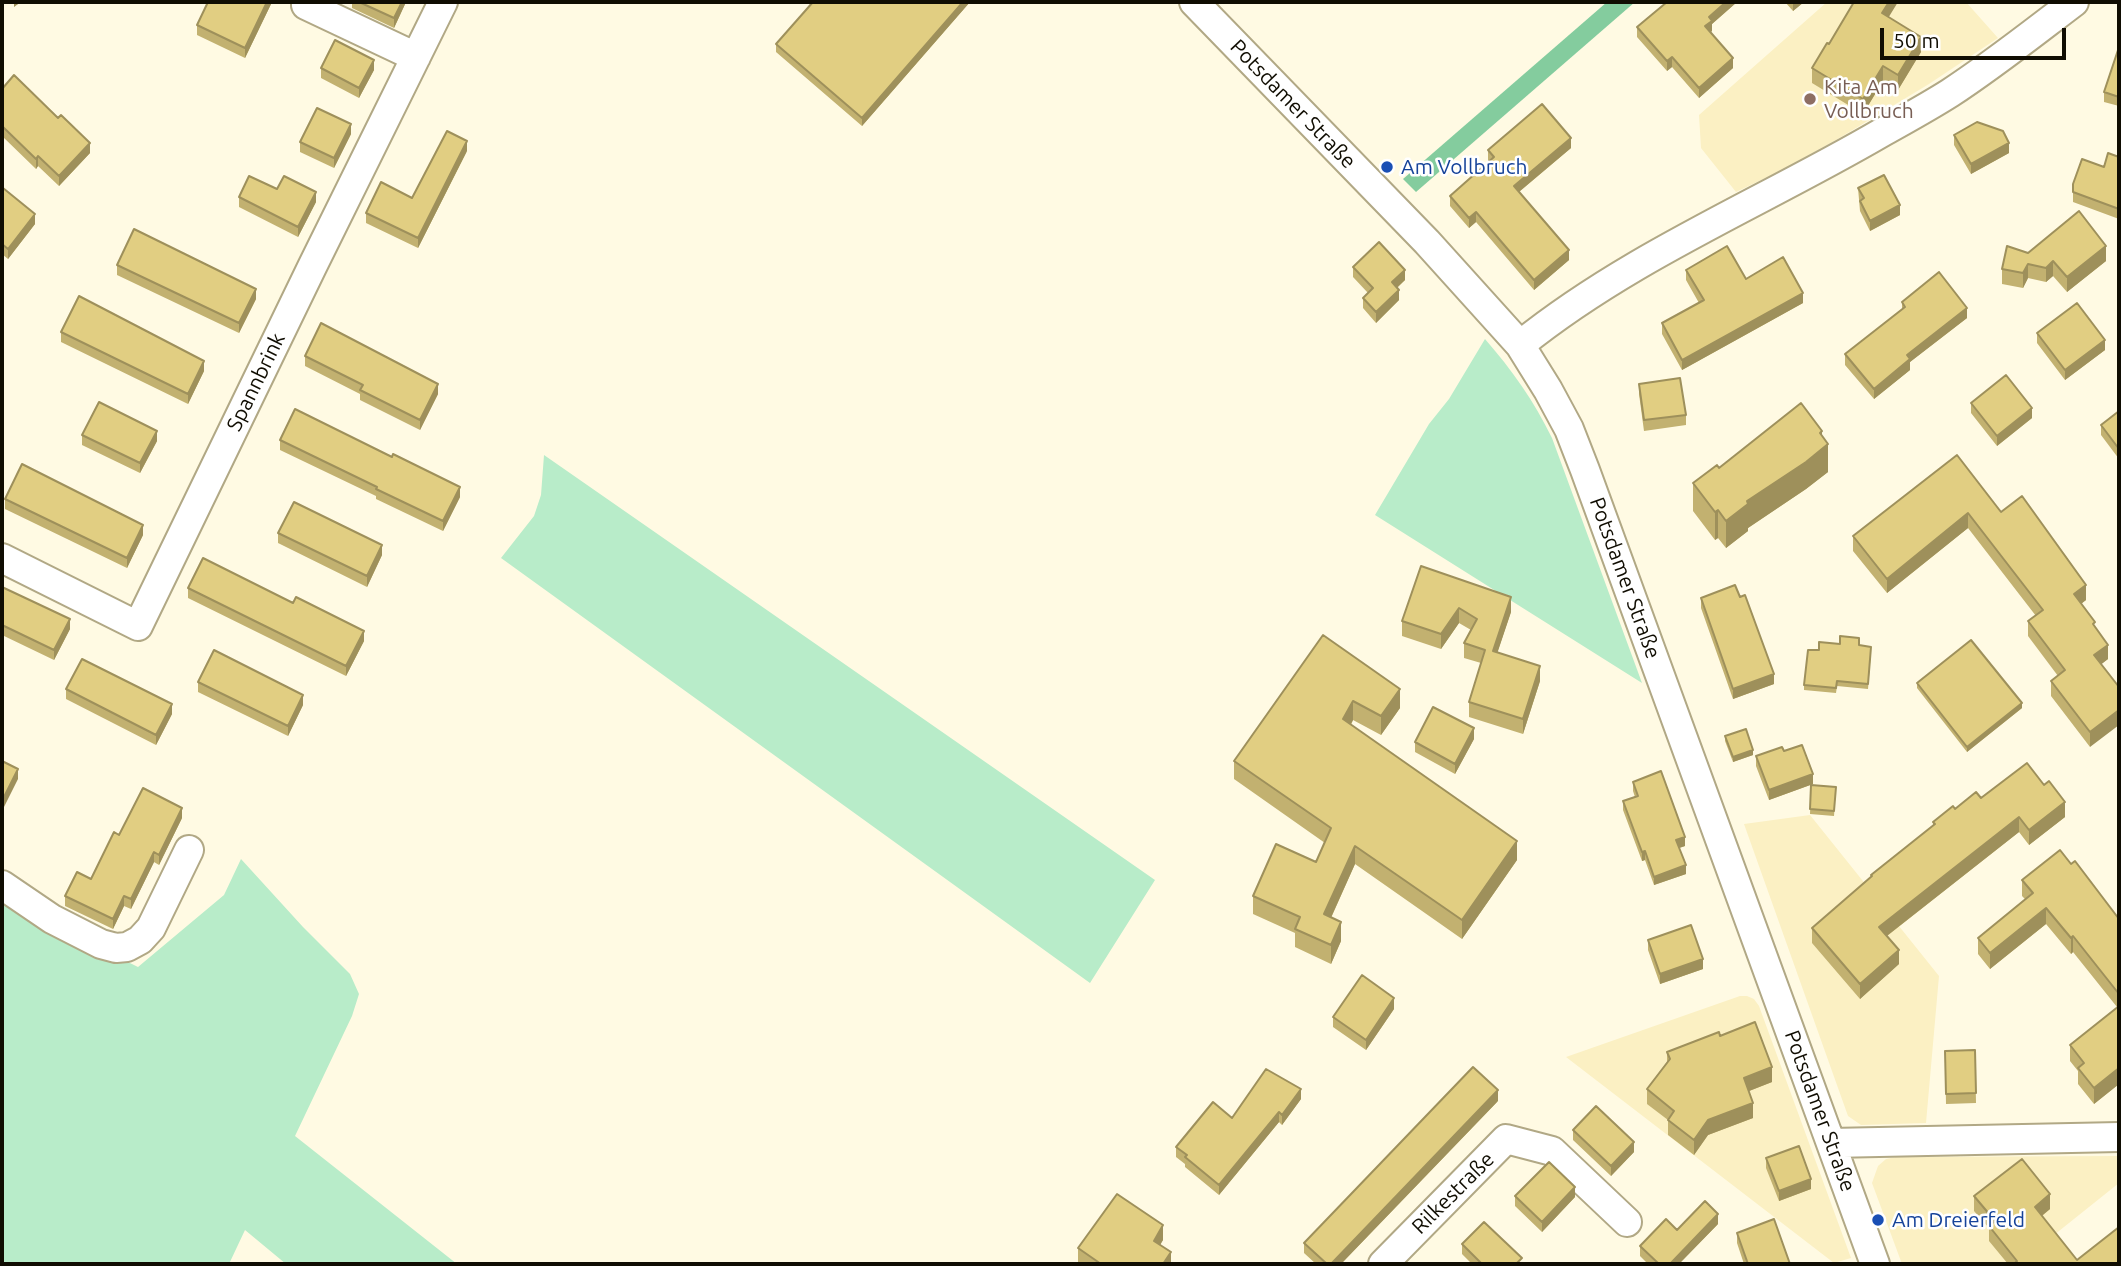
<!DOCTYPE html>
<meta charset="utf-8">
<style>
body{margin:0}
#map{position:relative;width:2121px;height:1266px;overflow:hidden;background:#fffae3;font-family:Ubuntu,sans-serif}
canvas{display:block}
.frame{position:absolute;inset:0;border:4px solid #100d02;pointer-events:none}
.scale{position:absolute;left:1880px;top:28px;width:186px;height:32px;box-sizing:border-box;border:4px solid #100d02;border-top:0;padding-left:9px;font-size:21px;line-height:24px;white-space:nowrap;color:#100d02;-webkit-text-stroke:5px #fff;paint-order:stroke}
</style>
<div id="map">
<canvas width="2121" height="1266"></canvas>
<div class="frame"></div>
<div class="scale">50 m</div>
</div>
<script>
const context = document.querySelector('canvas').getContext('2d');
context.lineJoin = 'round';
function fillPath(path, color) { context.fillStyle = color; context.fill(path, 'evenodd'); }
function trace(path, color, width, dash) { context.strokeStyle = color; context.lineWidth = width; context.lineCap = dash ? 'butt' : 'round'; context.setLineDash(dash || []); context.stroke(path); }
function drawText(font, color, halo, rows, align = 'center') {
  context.font = font + ' Ubuntu,sans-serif'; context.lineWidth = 5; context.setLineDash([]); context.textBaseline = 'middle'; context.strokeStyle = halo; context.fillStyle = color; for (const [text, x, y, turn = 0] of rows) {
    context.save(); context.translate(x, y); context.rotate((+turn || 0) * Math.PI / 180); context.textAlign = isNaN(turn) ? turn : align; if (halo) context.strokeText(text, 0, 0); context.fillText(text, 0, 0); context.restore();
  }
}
const built = new Path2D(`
 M 1827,2 L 1966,2 L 1998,38 L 1929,84 L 1836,140 L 1778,172 L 1736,192 L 1701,148 L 1699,115 Z
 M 1810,815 L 1939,976 L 1926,1123 L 1861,1125 L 1848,1116 L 1744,824 Z
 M 1740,996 L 1747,996 L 1754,999 L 1759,1006 L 1851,1258 L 1834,1263 L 1566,1057 Z
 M 2119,1156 L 2119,1183 L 2049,1239 L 2068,1264 L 1902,1264 L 1872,1183 L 1878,1166 L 1886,1159 L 1896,1157 Z`);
const green = new Path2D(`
 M 1485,339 C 1512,370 1534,401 1552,438 L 1642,683 L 1375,515 L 1429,424 L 1449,399 Z
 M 544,455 L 1155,880 L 1090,983 L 501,558 L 534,516 L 541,495 Z
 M 241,859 L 303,927 L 350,974 L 359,994 L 352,1016 L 295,1136 L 457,1264 L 286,1264 L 245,1230 L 229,1264 L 2,1264 L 2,890 L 49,923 L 138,967 L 224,895 Z`);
const forest = new Path2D(`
 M 1607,2 L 1635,2 L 1416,192 L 1403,179 Z`);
const minor = new Path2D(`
 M 1194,2 L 1427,242 L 1520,345 L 1548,390 L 1569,429 L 1585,470 L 1875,1264
 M 306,5 L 416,57
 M 1520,345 C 1629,257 1761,203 1881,133 C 1904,120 1928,107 1950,93 C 1993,65 2033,33 2074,2
 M 2,558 L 138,626 L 312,267 L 443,2
 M 2,885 L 52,919 L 101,944 L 116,948 L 127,947 L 140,940 L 151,928 L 189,850
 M 1831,1143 L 2119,1137
 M 1383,1264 L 1506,1139 L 1552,1151 L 1627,1222`);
const wall = new Path2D(`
 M 272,2 L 245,58 L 197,35 L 197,25 Z
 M 352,2 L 406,2 L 394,28 L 352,8 Z
 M 970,2 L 862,126 L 776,52 L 776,44 Z
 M 1667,2 L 1737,2 L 1712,24 L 1712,31 L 1710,32 L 1733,68 L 1699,98 L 1672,67 L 1667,71 L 1637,37 L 1637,27 Z
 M 1785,2 L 1804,2 L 1793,11 Z
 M 1889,17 L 1921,52 L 1898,90 L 1883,81 L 1863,114 L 1812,83 L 1812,68 L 1829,44 Z
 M 2119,47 L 2119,106 L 2104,102 L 2104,92 Z
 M 321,68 L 374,70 L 359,98 L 321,78 Z
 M 2,89 L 90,153 L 59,186 L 38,166 L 36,169 L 2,136 Z
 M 351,134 L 334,168 L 300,152 L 300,142 Z
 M 1954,135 L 2009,153 L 1971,174 L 1954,145 Z
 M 1571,148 L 1519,192 L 1569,260 L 1534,290 L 1476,222 L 1469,228 L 1450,206 L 1450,196 L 1489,161 L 1488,160 L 1488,150 Z
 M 467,151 L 418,248 L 366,223 L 366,213 L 412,198 Z
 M 2119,157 L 2119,219 L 2073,202 L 2073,184 Z
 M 1858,188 L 1900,215 L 1870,231 L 1860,211 Z
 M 2,189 L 35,224 L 8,259 L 2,254 Z
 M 277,189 L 316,202 L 298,237 L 239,207 L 239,197 Z
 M 2028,253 L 2106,261 L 2067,292 L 2053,276 L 2046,282 L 2028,278 L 2023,288 L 2002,284 L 2002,269 Z
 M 117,265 L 256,299 L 239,333 L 117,275 Z
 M 1353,267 L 1405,280 L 1397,288 L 1399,300 L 1376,323 L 1363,308 L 1363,298 L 1368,293 L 1353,277 Z
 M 1686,270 L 1746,279 L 1803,303 L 1682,370 L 1662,334 L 1662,323 L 1699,303 L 1686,280 Z
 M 1902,302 L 1967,318 L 1910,362 L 1910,370 L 1874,399 L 1845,365 L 1845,354 L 1902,309 Z
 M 61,332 L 204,371 L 188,404 L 61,342 Z
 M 2037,333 L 2105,350 L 2065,380 L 2037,343 Z
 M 305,356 L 438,394 L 420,430 L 360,400 L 360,394 L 305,366 Z
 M 1639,384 L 1686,415 L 1686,425 L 1644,431 L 1639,394 Z
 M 1971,403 L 2032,418 L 1997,446 L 1971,413 Z
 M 2119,411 L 2119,459 L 2101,435 L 2101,425 Z
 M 82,435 L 157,441 L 140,473 L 82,445 Z
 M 1822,437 L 1828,472 L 1806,489 L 1748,528 L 1748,531 L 1726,548 L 1718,538 L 1715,540 L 1693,511 L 1693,483 L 1719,468 Z
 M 280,440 L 460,497 L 443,531 L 376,499 L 376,496 L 280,450 Z
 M 1957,455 L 2001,512 L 2086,600 L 2081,604 L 2095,628 L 2108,659 L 2101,664 L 2090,747 L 2051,696 L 2051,681 L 2058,676 L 2028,636 L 2028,621 L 2036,616 L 1968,528 L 1887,593 L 1853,551 L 1853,536 Z
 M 5,499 L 143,535 L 127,568 L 5,509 Z
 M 278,533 L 382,555 L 367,587 L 278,543 Z
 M 1421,566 L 1511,612 L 1497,653 L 1540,681 L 1523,734 L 1469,717 L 1469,702 L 1481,663 L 1464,658 L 1464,643 L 1471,630 L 1459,623 L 1441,649 L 1402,636 L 1402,621 Z
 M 2,587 L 70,629 L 54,660 L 2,635 Z
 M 188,588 L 364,641 L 346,676 L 188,598 Z
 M 1740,597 L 1774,684 L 1733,699 L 1701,608 L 1701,598 Z
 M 1323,635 L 1400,708 L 1381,735 L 1353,720 L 1351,725 L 1517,860 L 1462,939 L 1355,864 L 1331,918 L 1341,941 L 1331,964 L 1295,947 L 1295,933 L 1253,914 L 1253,896 L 1316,862 L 1325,843 L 1234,779 L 1234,761 Z
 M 1859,645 L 1871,652 L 1868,689 L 1837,686 L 1836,693 L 1804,690 L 1804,685 L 1819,650 Z
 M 198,682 L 303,705 L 288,736 L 198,692 Z
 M 1917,683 L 2022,708 L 1967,752 L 1917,688 Z
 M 66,689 L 172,714 L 156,745 L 66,699 Z
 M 1725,736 L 1753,755 L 1733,762 L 1725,741 Z
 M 1474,739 L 1455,774 L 1415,752 L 1415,742 Z
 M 1784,751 L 1813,784 L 1769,800 L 1756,766 L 1756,756 Z
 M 1633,782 L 1685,846 L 1679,848 L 1686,874 L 1654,885 L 1645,860 L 1642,861 L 1623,810 L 1623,801 L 1635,797 L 1633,791 Z
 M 1811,785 L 1836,787 L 1834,816 L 1810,814 Z
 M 2044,785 L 2065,817 L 2029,845 L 2019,832 L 1887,936 L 1899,964 L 1860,999 L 1812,943 L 1812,928 L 1871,877 L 1871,875 L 1933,826 L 1933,822 L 1955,809 L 1981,798 Z
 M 182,818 L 159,865 L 154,862 L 131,909 L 124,906 L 113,929 L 65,906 L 65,896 L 91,879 L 119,835 Z
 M 2071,864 L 2119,919 L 2119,1084 L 2094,1104 L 2078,1084 L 2078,1071 L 2070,1061 L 2070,1045 L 2117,1007 L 2073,952 L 2071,954 L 2046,924 L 1990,969 L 1978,954 L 1978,938 L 2025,899 L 2022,896 L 2022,880 Z
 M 1648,940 L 1703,969 L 1660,984 L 1648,950 Z
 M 1394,1009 L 1366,1050 L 1333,1027 L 1333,1017 Z
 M 1720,1036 L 1772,1082 L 1749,1091 L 1753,1118 L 1708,1135 L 1694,1155 L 1668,1135 L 1668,1120 L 1647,1104 L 1647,1089 L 1667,1062 L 1667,1052 Z
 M 1975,1050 L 1976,1103 L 1946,1104 L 1945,1051 Z
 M 1301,1099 L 1282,1125 L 1279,1122 L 1219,1195 L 1185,1167 L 1185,1164 L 1176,1157 L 1176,1147 L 1232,1118 Z
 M 1498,1101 L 1341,1264 L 1316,1264 L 1304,1253 L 1304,1243 Z
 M 1573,1130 L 1634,1152 L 1611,1176 L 1573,1140 Z
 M 1766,1158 L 1811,1189 L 1779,1201 L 1766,1168 Z
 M 1515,1196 L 1575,1197 L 1542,1232 L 1515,1206 Z
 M 1974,1196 L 2050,1209 L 2042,1216 L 2077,1260 L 2118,1228 L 2118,1214 L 2119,1213 L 2119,1264 L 2008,1264 L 1989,1241 L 1989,1228 L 1974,1211 Z
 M 1718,1224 L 1679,1264 L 1648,1264 L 1640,1256 L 1640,1246 L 1677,1230 Z
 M 1737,1233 L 1790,1264 L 1744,1264 L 1737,1243 Z
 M 1163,1240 L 1160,1244 L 1171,1264 L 1079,1264 L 1078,1263 L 1078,1248 Z
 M 1462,1244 L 1522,1264 L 1472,1264 L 1462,1254 Z`);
const shadedWall = new Path2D(`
 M 14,2 L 21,2 L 14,7 Z
 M 267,2 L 272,2 L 245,58 L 245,48 Z
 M 402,2 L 406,2 L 394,28 L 394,18 Z
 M 963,2 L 970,2 L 862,126 L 862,118 Z
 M 1726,2 L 1737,2 L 1712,24 L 1712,31 L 1705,37 L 1705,26 L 1709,17 Z
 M 1793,2 L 1804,2 L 1793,11 Z
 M 1889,2 L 1898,2 L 1882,28 L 1882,13 Z
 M 1921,37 L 1921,52 L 1898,90 L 1898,75 Z
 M 1672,57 L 1672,67 L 1667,71 L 1667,61 Z
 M 1733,58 L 1733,68 L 1699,98 L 1699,88 Z
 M 374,60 L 374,70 L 359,98 L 359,88 Z
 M 1883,66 L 1883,81 L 1863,114 L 1863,99 Z
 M 351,124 L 351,134 L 334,168 L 334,158 Z
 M 1571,138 L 1571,148 L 1514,196 L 1514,186 Z
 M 467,141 L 467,151 L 418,248 L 418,238 Z
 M 90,143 L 90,153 L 59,186 L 59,176 Z
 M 2009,143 L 2009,153 L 1971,174 L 1971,164 Z
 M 38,156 L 38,166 L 36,169 L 36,159 Z
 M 316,192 L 316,202 L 298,237 L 298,227 Z
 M 1900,205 L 1900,215 L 1870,231 L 1870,221 Z
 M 1476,212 L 1476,222 L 1469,228 L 1469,218 Z
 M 35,214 L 35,224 L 8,259 L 8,249 Z
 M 2106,246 L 2106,261 L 2067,292 L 2067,277 Z
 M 1569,250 L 1569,260 L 1534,290 L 1534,280 Z
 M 2053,261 L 2053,276 L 2046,282 L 2046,268 Z
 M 2028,264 L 2028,278 L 2023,288 L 2023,273 Z
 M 1405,270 L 1405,280 L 1392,292 L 1392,282 Z
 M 256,289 L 256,299 L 239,333 L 239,323 Z
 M 1399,290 L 1399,300 L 1376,323 L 1376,312 Z
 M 1803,293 L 1803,303 L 1682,370 L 1682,360 Z
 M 1967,308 L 1967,318 L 1910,362 L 1910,370 L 1874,399 L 1874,389 L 1907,355 Z
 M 2105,340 L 2105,350 L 2065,380 L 2065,370 Z
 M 204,361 L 204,371 L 188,404 L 188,394 Z
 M 438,384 L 438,394 L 420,430 L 420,420 Z
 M 2032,408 L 2032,418 L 1997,446 L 1997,436 Z
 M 157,431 L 157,441 L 140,473 L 140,463 Z
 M 1822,431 L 1822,449 L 1828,444 L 1828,472 L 1806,489 L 1748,528 L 1748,531 L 1726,548 L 1726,521 Z
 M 460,487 L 460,497 L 443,531 L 443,521 Z
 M 1718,510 L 1718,538 L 1715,540 L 1715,512 Z
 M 1968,513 L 1968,528 L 1887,593 L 1887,579 Z
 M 143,525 L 143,535 L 127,568 L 127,558 Z
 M 382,545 L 382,555 L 367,587 L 367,576 Z
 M 2086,585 L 2086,600 L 2074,609 L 2074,594 Z
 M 1511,597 L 1511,612 L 1493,666 L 1493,651 Z
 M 1459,608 L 1459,623 L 1441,649 L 1441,634 Z
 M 70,619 L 70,629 L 54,660 L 54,650 Z
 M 364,631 L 364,641 L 346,676 L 346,666 Z
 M 2108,645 L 2108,659 L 2094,670 L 2094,655 Z
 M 1540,666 L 1540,681 L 1523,734 L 1523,719 Z
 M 1774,674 L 1774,684 L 1733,699 L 1733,689 Z
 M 1400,689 L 1400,708 L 1381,735 L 1381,716 Z
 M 303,695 L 303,705 L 288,736 L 288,726 Z
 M 1353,701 L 1353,720 L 1343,738 L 1343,719 Z
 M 2022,703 L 2022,708 L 1967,752 L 1967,747 Z
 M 172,704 L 172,714 L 156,745 L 156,735 Z
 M 2119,710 L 2119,725 L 2090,747 L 2090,732 Z
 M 1474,728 L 1474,739 L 1455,774 L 1455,764 Z
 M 1753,750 L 1753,755 L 1733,762 L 1733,757 Z
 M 18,769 L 18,779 L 2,811 L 2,801 Z
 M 1813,774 L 1813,784 L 1769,800 L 1769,790 Z
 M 2065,802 L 2065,817 L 2029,845 L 2029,830 Z
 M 182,808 L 182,818 L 159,865 L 159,855 Z
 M 2019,817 L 2019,832 L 1879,942 L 1879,927 Z
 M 1685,837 L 1685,846 L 1676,849 L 1676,840 Z
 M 1517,841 L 1517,860 L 1462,939 L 1462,920 Z
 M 1355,846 L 1355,864 L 1324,933 L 1324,914 Z
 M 1645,851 L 1645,860 L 1642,861 L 1642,852 Z
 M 154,852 L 154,862 L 131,909 L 131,899 Z
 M 1686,865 L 1686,874 L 1654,885 L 1654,877 Z
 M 124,896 L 124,906 L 113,929 L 113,919 Z
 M 2046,908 L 2046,924 L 1990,969 L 1990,953 Z
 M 1341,922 L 1341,941 L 1331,964 L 1331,945 Z
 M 2073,936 L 2073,952 L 2071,954 L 2071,938 Z
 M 1899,950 L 1899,964 L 1860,999 L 1860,984 Z
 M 1703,959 L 1703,969 L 1660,984 L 1660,974 Z
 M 1394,998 L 1394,1009 L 1366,1050 L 1366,1040 Z
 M 1772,1067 L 1772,1082 L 1744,1093 L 1744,1078 Z
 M 2119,1068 L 2119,1084 L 2094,1104 L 2094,1088 Z
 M 1301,1089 L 1301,1099 L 1282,1125 L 1282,1115 Z
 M 1498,1090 L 1498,1101 L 1341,1264 L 1331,1264 Z
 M 1753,1103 L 1753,1118 L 1708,1135 L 1694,1155 L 1694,1140 L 1708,1120 Z
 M 1279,1112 L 1279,1122 L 1219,1195 L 1219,1185 Z
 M 1634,1142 L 1634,1152 L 1611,1176 L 1611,1166 Z
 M 1811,1179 L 1811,1189 L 1779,1201 L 1779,1191 Z
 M 1575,1187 L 1575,1197 L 1542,1232 L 1542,1222 Z
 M 2050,1194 L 2050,1209 L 2035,1221 L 2035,1207 Z
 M 1718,1214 L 1718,1224 L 1679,1264 L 1670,1264 Z
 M 1163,1225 L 1163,1240 L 1154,1256 L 1154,1241 Z
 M 1171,1252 L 1171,1264 L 1163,1264 Z`);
const building = new Path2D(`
 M 208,2 L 267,2 L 245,48 L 197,25 Z
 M 359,2 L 402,2 L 394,18 Z
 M 813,2 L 963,2 L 862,118 L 776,44 Z
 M 1667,2 L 1726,2 L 1709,17 L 1712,21 L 1705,26 L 1733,58 L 1699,88 L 1672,57 L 1667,61 L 1637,27 Z
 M 1854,2 L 1889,2 L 1882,13 L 1921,37 L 1898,75 L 1883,66 L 1863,99 L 1812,68 L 1827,43 L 1829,44 Z
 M 335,40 L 374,60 L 359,88 L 321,68 Z
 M 2119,47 L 2119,97 L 2104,92 Z
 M 14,75 L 58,118 L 61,115 L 90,143 L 59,176 L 38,156 L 36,159 L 2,126 L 2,89 Z
 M 1542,104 L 1571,138 L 1514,186 L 1569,250 L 1534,280 L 1476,212 L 1469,218 L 1450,196 L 1494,157 L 1488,150 Z
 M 317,108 L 351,124 L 334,158 L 300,142 Z
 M 1977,122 L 2003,131 L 2009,143 L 1971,164 L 1954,135 Z
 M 447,131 L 467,141 L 418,238 L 366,213 L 381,182 L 412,198 Z
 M 2108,153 L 2119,157 L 2119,209 L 2073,192 L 2073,184 L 2082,159 L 2104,167 Z
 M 1884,175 L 1900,205 L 1870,221 L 1860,201 L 1864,198 L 1858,188 Z
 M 249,176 L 277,189 L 284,176 L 316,192 L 298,227 L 239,197 Z
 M 3,188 L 35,214 L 8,249 L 2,244 L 2,189 Z
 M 2079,211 L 2106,246 L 2067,277 L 2053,261 L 2046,268 L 2028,264 L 2023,273 L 2002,269 L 2007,246 L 2028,253 Z
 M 134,229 L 256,289 L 239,323 L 117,265 Z
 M 1379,242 L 1405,270 L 1392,282 L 1399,290 L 1376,312 L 1363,298 L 1373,288 L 1353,267 Z
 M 1727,246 L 1746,279 L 1783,257 L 1803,293 L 1682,360 L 1662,323 L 1704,300 L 1686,270 Z
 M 1939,272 L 1967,308 L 1907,355 L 1910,359 L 1874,389 L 1845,354 L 1905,307 L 1902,302 Z
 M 79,296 L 204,361 L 188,394 L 61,332 Z
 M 2077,303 L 2105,340 L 2065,370 L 2037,333 Z
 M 321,323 L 438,384 L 420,420 L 360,390 L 363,385 L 305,356 Z
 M 2006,375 L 2032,408 L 1997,436 L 1971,403 Z
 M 1680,378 L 1686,415 L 1644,420 L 1639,384 Z
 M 99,402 L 157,431 L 140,463 L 82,435 Z
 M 1801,403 L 1822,431 L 1820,433 L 1828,444 L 1806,462 L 1747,501 L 1748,504 L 1726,521 L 1718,510 L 1715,512 L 1693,483 L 1717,465 L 1719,468 Z
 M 295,409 L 392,457 L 393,454 L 460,487 L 443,521 L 376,489 L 377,487 L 280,440 Z
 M 2119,411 L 2119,449 L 2101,425 Z
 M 1957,455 L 2001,512 L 2022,496 L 2086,585 L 2074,594 L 2095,622 L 2093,624 L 2108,645 L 2094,655 L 2119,687 L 2119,710 L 2090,732 L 2051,681 L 2065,670 L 2028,621 L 2043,610 L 1968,513 L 1887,579 L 1853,536 Z
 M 22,464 L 143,525 L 127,558 L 5,499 Z
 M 294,502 L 382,545 L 367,576 L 278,533 Z
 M 203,558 L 293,603 L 296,597 L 364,631 L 346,666 L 188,588 Z
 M 1421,566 L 1511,597 L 1493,651 L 1540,666 L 1523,719 L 1469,702 L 1485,650 L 1464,643 L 1477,619 L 1459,608 L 1441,634 L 1402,621 Z
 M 1735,585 L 1740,597 L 1745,595 L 1774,674 L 1733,689 L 1701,598 Z
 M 2,587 L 70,619 L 54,650 L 2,625 Z
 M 1323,635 L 1400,689 L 1381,716 L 1353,701 L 1343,719 L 1517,841 L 1462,920 L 1355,846 L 1324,914 L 1341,922 L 1331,945 L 1295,929 L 1300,917 L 1253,896 L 1276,844 L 1316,862 L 1331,828 L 1234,761 Z
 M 1840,636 L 1859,638 L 1859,645 L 1871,647 L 1868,684 L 1837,681 L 1836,688 L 1804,685 L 1808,650 L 1819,650 L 1819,642 L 1840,644 Z
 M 1971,640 L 2022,703 L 1967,747 L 1917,683 Z
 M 214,650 L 303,695 L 288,726 L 198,682 Z
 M 82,659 L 172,704 L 156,735 L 66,689 Z
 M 1433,707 L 1474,728 L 1455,764 L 1415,742 Z
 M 1746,729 L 1753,750 L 1733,757 L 1725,736 Z
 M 1802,745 L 1813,774 L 1769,790 L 1756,756 L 1782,747 L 1784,751 Z
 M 2,761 L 18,769 L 2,801 Z
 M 2027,763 L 2044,785 L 2049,781 L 2065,802 L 2029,830 L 2019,817 L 1879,927 L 1899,950 L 1860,984 L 1812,928 L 1872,876 L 1871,875 L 1935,824 L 1933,822 L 1953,806 L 1955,809 L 1976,792 L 1981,798 Z
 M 1661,771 L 1685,837 L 1676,840 L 1686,865 L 1654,877 L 1645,851 L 1642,852 L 1623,801 L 1638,796 L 1633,782 Z
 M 1811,785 L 1836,787 L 1834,811 L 1810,809 Z
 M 143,788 L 182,808 L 159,855 L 154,852 L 131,899 L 124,896 L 113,919 L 65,896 L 77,872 L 91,879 L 114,832 L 119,835 Z
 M 2060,850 L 2071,864 L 2075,861 L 2119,919 L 2119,994 L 2073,936 L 2071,938 L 2046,908 L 1990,953 L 1978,938 L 2033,893 L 2022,880 Z
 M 1691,925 L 1703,959 L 1660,974 L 1648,940 Z
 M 1362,975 L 1394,998 L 1366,1040 L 1333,1017 Z
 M 2119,1006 L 2119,1068 L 2094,1088 L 2078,1068 L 2084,1063 L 2070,1045 Z
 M 1755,1022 L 1772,1067 L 1744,1078 L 1753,1103 L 1708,1120 L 1694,1140 L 1668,1120 L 1674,1111 L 1647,1089 L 1670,1059 L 1667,1052 L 1719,1032 L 1720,1036 Z
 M 1975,1050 L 1976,1093 L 1946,1094 L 1945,1051 Z
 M 1473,1067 L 1498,1090 L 1331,1264 L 1327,1264 L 1304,1243 Z
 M 1266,1069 L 1301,1089 L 1282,1115 L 1279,1112 L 1219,1185 L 1185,1157 L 1187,1155 L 1176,1147 L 1213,1102 L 1232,1118 Z
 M 1596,1106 L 1634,1142 L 1611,1166 L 1573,1130 Z
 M 1799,1146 L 1811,1179 L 1779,1191 L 1766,1158 Z
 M 2022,1159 L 2050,1194 L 2035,1207 L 2077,1260 L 2119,1227 L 2119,1264 L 2014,1264 L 2017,1261 L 1989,1226 L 1995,1221 L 1974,1196 Z
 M 1549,1162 L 1575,1187 L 1542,1222 L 1515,1196 Z
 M 1117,1194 L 1163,1225 L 1154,1241 L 1171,1252 L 1163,1264 L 1101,1264 L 1078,1248 Z
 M 1705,1201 L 1718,1214 L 1670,1264 L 1659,1264 L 1640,1246 L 1666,1219 L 1677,1230 Z
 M 1774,1219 L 1790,1264 L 1748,1264 L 1737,1233 Z
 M 1484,1222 L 1522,1258 L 1516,1264 L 1482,1264 L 1462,1244 Z`);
const markers = [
 [1810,99,7,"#8d6e63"],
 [1387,167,7,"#1a4fb4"],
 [1878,1220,7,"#1a4fb4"]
];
const educationNames = [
 ["Kita Am",1824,87],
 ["Vollbruch",1824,111]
];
const streetNames = [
 ["Potsdamer Straße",1293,104,46],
 ["Spannbrink",256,382,-64],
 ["Potsdamer Straße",1625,578,70],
 ["Potsdamer Straße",1820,1111,70],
 ["Rilkestraße",1453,1193,-45]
];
const transitNames = [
 ["Am Vollbruch",1401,167],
 ["Am Dreierfeld",1892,1220]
];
fillPath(built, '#fbf0c3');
fillPath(green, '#b8ecc9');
fillPath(forest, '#84cc9e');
trace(minor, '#b1a885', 32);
trace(minor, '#fff', 28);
fillPath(wall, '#c2b170');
fillPath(shadedWall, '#9e905b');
fillPath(building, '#e1ce82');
trace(building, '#9e905b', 2);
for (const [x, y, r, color] of markers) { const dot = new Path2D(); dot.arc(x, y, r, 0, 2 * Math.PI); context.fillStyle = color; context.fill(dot); trace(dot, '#fff', 2.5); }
drawText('21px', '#785e54', '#fff', educationNames, 'left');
drawText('21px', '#100d02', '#fff', streetNames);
drawText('21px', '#164399', '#fff', transitNames, 'left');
</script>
